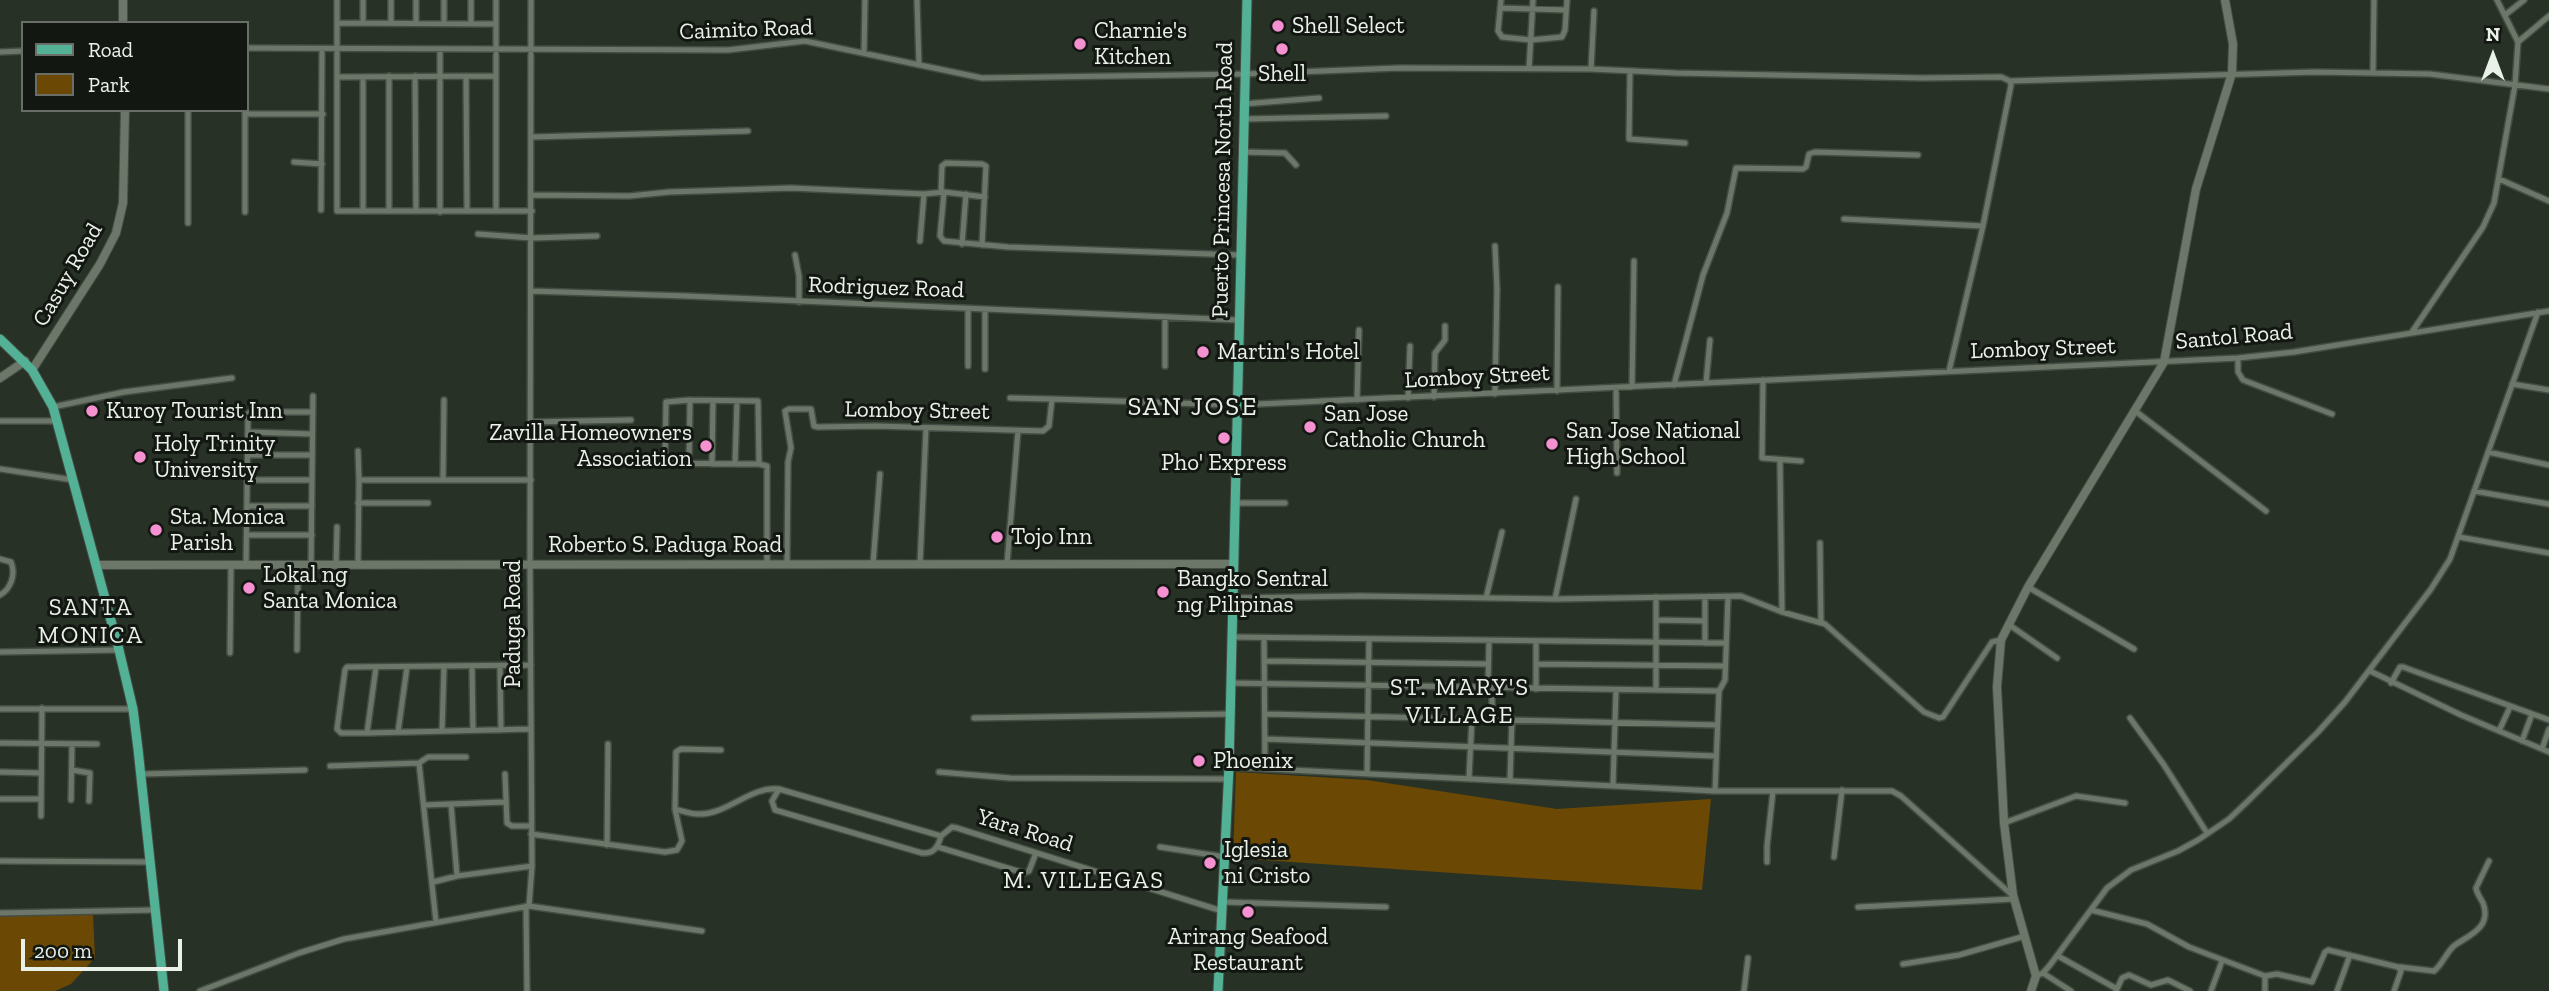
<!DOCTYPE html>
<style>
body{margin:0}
#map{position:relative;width:2549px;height:991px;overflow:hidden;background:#273125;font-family:"Zilla Slab",serif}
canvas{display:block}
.legend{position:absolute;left:21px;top:21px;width:228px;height:91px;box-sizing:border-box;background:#131712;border:2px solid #696e68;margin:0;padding:9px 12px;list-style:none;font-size:21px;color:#eaf1e9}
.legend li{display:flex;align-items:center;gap:14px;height:35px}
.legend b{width:35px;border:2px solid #696e68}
.north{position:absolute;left:2458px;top:21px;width:70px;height:70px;-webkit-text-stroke:5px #131712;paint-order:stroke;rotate:0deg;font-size:19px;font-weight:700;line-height:28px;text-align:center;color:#eaf1e9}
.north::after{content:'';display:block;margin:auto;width:24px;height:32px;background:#eaf1e9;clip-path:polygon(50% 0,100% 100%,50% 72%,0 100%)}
.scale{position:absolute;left:21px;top:939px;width:161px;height:32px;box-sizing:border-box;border:4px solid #eaf1e9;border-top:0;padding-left:9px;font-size:21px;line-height:24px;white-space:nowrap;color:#eaf1e9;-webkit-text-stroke:5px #131712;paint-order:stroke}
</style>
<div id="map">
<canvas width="2549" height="991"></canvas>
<ul class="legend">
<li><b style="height:9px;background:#53b195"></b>Road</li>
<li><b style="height:19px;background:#6b4905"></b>Park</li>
</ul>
<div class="north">N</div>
<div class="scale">200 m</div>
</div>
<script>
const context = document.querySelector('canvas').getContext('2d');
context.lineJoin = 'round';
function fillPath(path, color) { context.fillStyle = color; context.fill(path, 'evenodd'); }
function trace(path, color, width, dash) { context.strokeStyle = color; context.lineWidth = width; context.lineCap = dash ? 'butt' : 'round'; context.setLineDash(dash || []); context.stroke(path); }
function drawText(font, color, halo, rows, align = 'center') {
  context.font = font + ' "Zilla Slab",serif'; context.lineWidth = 6; context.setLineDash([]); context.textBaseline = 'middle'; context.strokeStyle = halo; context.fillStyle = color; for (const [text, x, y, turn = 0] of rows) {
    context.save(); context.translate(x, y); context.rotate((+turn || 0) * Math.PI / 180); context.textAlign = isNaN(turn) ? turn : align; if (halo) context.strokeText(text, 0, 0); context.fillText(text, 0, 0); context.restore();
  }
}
const green = new Path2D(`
 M 1236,772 L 1367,780 L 1557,809 L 1711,799 L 1702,890 L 1233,858 Z
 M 0,913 L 93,914 L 95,958 L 71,984 L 55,991 L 0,991 Z`);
const street = new Path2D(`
 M 337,0 L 337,211 L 532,211
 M 917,0 L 919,65
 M 1501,0 L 1498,31 L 1502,37 L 1531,40 L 1562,37 L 1565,30 L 1567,0
 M 2497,0 L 2518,42
 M 1500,8 L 1566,10
 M 2505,15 L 2524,0
 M 337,23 L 496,24
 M 363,23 L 363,0
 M 391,23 L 391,0
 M 416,23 L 416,0
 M 444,23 L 444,0
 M 471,23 L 471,0
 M 247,48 L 728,50 L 805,41 L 982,78 L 1244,74 L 1399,68 L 1591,69 L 1676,73 L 1924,78 L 2001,77 L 2010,81 L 2011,85 L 1983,226 L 1949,371
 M 440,49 L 440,212
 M 0,52 L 23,51
 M 864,53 L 865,0
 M 1529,69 L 1533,0
 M 1591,69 L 1594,11
 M 1630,71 L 1629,139 L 1685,143
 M 2373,73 L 2374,0
 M 389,76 L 389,211
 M 415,76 L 416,211
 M 466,76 L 467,211
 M 337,77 L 496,76
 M 363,77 L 363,210
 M 2010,81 L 2316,72 L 2430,74 L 2549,89
 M 1243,104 L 1319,98
 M 245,114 L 323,114
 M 1243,119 L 1386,116
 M 532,137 L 748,131
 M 1242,152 L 1285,153 L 1296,165
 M 294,162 L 322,164
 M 2499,179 L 2549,201
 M 941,192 L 942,166 L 946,163 L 982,164 L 986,166 L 982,245
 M 944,192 L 940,236 L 944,241 L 1008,247 L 1239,255
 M 532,195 L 629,196 L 669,192 L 791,188 L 924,194 L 944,192 L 985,197
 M 321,210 L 322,49
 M 496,211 L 496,0
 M 245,212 L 245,110
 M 1844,219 L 1983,226
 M 188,223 L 188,110
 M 478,234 L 532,238 L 597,236
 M 920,241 L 924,194
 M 962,244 L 966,194
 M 1495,246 L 1497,289 L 1495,394
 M 795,255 L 799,276 L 799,302
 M 531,291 L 687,296 L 1238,320
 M 985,310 L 985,369
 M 1165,317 L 1165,366
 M 2412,332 L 2483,227 L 2494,203 L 2515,85 L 2518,42 L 2549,16
 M 2238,358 L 2238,372 L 2243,380 L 2332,414
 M 968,366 L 968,309
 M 1763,380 L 1762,458 L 1801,461
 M 1706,383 L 1710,340
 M 2512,384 L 2549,390
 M 1674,385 L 1703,275 L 1727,213 L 1736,168 L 1803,169 L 1806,167 L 1809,154 L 1815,152 L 1918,155
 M 1632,387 L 1634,261
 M 1616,388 L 1617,473
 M 1557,391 L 1558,287
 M 1434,397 L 1435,353 L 1445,340 L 1445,326
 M 1010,398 L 1052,399
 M 1408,398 L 1410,346
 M 1357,400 L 1359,330
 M 53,407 L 124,392 L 232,378
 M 2134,410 L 2266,511
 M 0,421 L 58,421
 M 531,422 L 631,420
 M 248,432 L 312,434
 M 358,451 L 359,480
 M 2488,452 L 2549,465
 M 249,455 L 312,455
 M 1780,460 L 1782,612
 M 689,464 L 690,400
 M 712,464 L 713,401
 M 735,464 L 737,401
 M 759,464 L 758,401 L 690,400 L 666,402 L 665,460 L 667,463 L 759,464 L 767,466 L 767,564
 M 0,469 L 74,480
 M 443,479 L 444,400
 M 249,480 L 312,480
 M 2474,491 L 2549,504
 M 358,503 L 428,503
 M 1235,503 L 1285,503
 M 249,506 L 312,506
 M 247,535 L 312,535
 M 2459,537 L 2549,553
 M 1820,543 L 1821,623
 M 0,559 L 11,562 C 16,574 11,589 0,595
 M 787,564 L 788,462 L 791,448 L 785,411 L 789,409 L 811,409 L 814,426 L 818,427 L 876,426 L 1043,431 L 1049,426 L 1052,399 L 1238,405 L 2238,358 L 2294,352 L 2549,311
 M 873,564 L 880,474
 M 920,564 L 926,428
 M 1007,564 L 1018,431
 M 358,565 L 359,480 L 531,480
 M 246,566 L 248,414 L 250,412 L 312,412
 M 311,566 L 313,396
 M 336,566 L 337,527
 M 2028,587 L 2134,649
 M 1656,597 L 1656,690
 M 1232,598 L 1361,596 L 1555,599 L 1741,596 L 1782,612 L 1825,624 L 1924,712 L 1939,718 L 1943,717 L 1992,642 L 2001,640
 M 1486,598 L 1502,532
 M 1555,599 L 1576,499
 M 1656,620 L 1705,621
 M 2008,624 L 2057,658
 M 1232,637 L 1726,643
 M 1264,638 L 1265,769
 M 1705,643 L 1705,597
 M 297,650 L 298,566
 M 0,652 L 119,650
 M 230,653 L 231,566
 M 1265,661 L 1488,664
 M 1536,664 L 1725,666
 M 531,665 L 347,667 L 345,670 L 337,729 L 341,733 L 367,733 L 531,729
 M 500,666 L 501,730
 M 472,667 L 473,730
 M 2370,671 L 2461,715 L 2549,752
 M 1230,683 L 1719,691
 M 2391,683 L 2400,667 L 2403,667 L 2549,720
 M 1488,688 L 1489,641
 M 1536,689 L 1536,641
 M 0,709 L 133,709
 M 1266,714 L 1717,725
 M 974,718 L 1229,714
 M 2130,718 L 2164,765 L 2207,833
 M 1492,719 L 1492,688
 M 442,731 L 444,667
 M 2499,731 L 2510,707
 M 398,732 L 407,667
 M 367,733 L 376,667
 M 1266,739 L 1716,756
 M 2522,741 L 2532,714
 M 0,743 L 97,744
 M 2542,749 L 2549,729
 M 419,763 L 428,757 L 466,757
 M 330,766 L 419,763 L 436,922
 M 1229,767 L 1715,791 L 1892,791 L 1901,796 L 2012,895
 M 72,770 L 90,773 L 89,801
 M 0,772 L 41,773
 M 939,772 L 1010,778 L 1228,779
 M 1367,773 L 1369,639
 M 141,774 L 305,770
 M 505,774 L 507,823 L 512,826 L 531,826
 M 1469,778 L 1472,718
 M 1510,780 L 1512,719
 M 1613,785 L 1616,690
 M 779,789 L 772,801 L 775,810 L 922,853 C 934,854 938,847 941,836
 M 1715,791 L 1719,691 L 1725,680 L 1728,597
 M 0,799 L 41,799
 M 71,800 L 72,744
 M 451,804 L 457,876
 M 425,805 L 504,802
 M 675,809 C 682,811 690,814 698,814 C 727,815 750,786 779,789 L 941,836 L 952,827 L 957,828 L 1222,911
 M 41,816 L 42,708
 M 2004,823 L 2076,796 L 2125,803
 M 531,834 L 665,852 L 677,850 L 682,841 L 675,809 L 676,752 L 681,749 L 721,750
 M 607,845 L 608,744
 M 938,847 L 1024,873 L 1029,871 L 1036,853
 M 1160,847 L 1225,857
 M 1834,857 L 1842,790
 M 0,861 L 150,862
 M 1767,862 L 1767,846 L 1773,791
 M 433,882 L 457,876 L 532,866
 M 1223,902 L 1386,907
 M 526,906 L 527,991
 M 529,906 L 532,866 L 530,565 L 531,0
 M 1858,907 L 2014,899
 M 2091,910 L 2147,924 L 2189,947 L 2265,976 L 2277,974 L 2312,982 L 2325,952 L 2328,950 L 2398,967 L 2401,971 L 2394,991
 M 0,913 L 155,910
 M 2058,956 L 2117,989 L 2116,991
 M 1903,964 L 1959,955 L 2025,936
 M 2400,967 L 2434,971 C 2443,964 2446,952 2455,945 C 2470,935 2492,927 2483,903 C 2480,897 2477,894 2476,888 L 2489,861
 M 2043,973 L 2071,991
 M 2036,976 L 2043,973 L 2050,965 L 2107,888 L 2131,870 L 2178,851 L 2198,840 L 2229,819 L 2248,801 L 2318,732 L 2345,702 L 2431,589 L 2450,559 L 2538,312
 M 2117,989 L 2122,978 L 2129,975 L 2151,985 L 2168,980 L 2190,991
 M 200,991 L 299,953 L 344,939 L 529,906 L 702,931
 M 1744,991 L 1748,958
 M 2211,991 L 2222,961
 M 2265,991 L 2265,976
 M 2337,991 L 2350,955`);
const secondary = new Path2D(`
 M 123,0 L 123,23
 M 32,370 L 100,264 L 116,233 L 123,203 L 125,110
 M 0,378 L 25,361
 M 96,565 L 1233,564
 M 2031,991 L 2036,976 L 2013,895 L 2004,823 L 1997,687 L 2001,640 L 2028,587 L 2164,362 L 2196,189 L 2232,73 L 2233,44 L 2225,0`);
const primary = new Path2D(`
 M 0,339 L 32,370 L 53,407 L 119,650 L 133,709 L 138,749 L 164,991
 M 1218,991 L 1229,767 L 1247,0`);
const markers = [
 [1278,26,7,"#f590d1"],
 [1080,44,7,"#f590d1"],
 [1282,49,7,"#f590d1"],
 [1203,352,7,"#f590d1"],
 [92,411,7,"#f590d1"],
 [1310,427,7,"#f590d1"],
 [1224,438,7,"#f590d1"],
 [1552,444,7,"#f590d1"],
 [706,446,7,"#f590d1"],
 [140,457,7,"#f590d1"],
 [156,530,7,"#f590d1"],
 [997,537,7,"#f590d1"],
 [249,588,7,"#f590d1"],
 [1163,592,7,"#f590d1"],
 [1199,761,7,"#f590d1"],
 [1210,863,7,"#f590d1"],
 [1248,912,7,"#f590d1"]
];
const poiNames = [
 ["Shell Select",1292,26],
 ["Charnie's",1094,31],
 ["Kitchen",1094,57],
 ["Shell",1282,74,"center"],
 ["Martin's Hotel",1217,352],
 ["Kuroy Tourist Inn",106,411],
 ["San Jose",1324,414],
 ["Catholic Church",1324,440],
 ["San Jose National",1566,431],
 ["High School",1566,457],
 ["Zavilla Homeowners",692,433,"right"],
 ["Association",692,459,"right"],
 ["Holy Trinity",154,444],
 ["University",154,470],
 ["Pho' Express",1224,463,"center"],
 ["Sta. Monica",170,517],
 ["Parish",170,543],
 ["Tojo Inn",1011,537],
 ["Lokal ng",263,575],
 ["Santa Monica",263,601],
 ["Bangko Sentral",1177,579],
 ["ng Pilipinas",1177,605],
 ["Phoenix",1213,761],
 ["Iglesia",1224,850],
 ["ni Cristo",1224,876],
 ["Arirang Seafood",1248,937,"center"],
 ["Restaurant",1248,963,"center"]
];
const streetNames = [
 ["Caimito Road",746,30,-2],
 ["Puerto Princesa North Road",1223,180,-89],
 ["Casuy Road",68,275,-60],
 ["Rodriguez Road",886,288,2],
 ["Santol Road",2234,337,-5],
 ["Lomboy Street",2043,349,-2],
 ["Lomboy Street",1477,377,-3],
 ["Lomboy Street",917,411,1],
 ["Roberto S. Paduga Road",665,545],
 ["Paduga Road",513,624,-90],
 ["Yara Road",1025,831,17]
];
const neighbourhoodNames = [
 ["SANTA",91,608],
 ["MONICA",91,636],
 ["ST. MARY'S",1460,688],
 ["VILLAGE",1460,716],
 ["M. VILLEGAS",1084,881]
];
const quarterNames = [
 ["SAN JOSE",1193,408]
];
fillPath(green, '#6b4905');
trace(street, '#444d43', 8);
trace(secondary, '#444d43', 10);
trace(primary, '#444d43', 11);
trace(street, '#6c776a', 5);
trace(secondary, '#6c776a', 8);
trace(primary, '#53b195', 9);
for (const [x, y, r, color] of markers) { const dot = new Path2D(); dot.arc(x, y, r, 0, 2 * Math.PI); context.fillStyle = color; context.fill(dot); trace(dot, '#131712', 2.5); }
drawText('23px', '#eaf1e9', '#131712', poiNames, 'left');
drawText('23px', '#eaf1e9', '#131712', streetNames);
context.letterSpacing = '2px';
drawText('24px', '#eaf1e9', '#131712', neighbourhoodNames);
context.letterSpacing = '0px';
context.letterSpacing = '2px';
drawText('26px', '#eaf1e9', '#131712', quarterNames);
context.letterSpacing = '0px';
</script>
